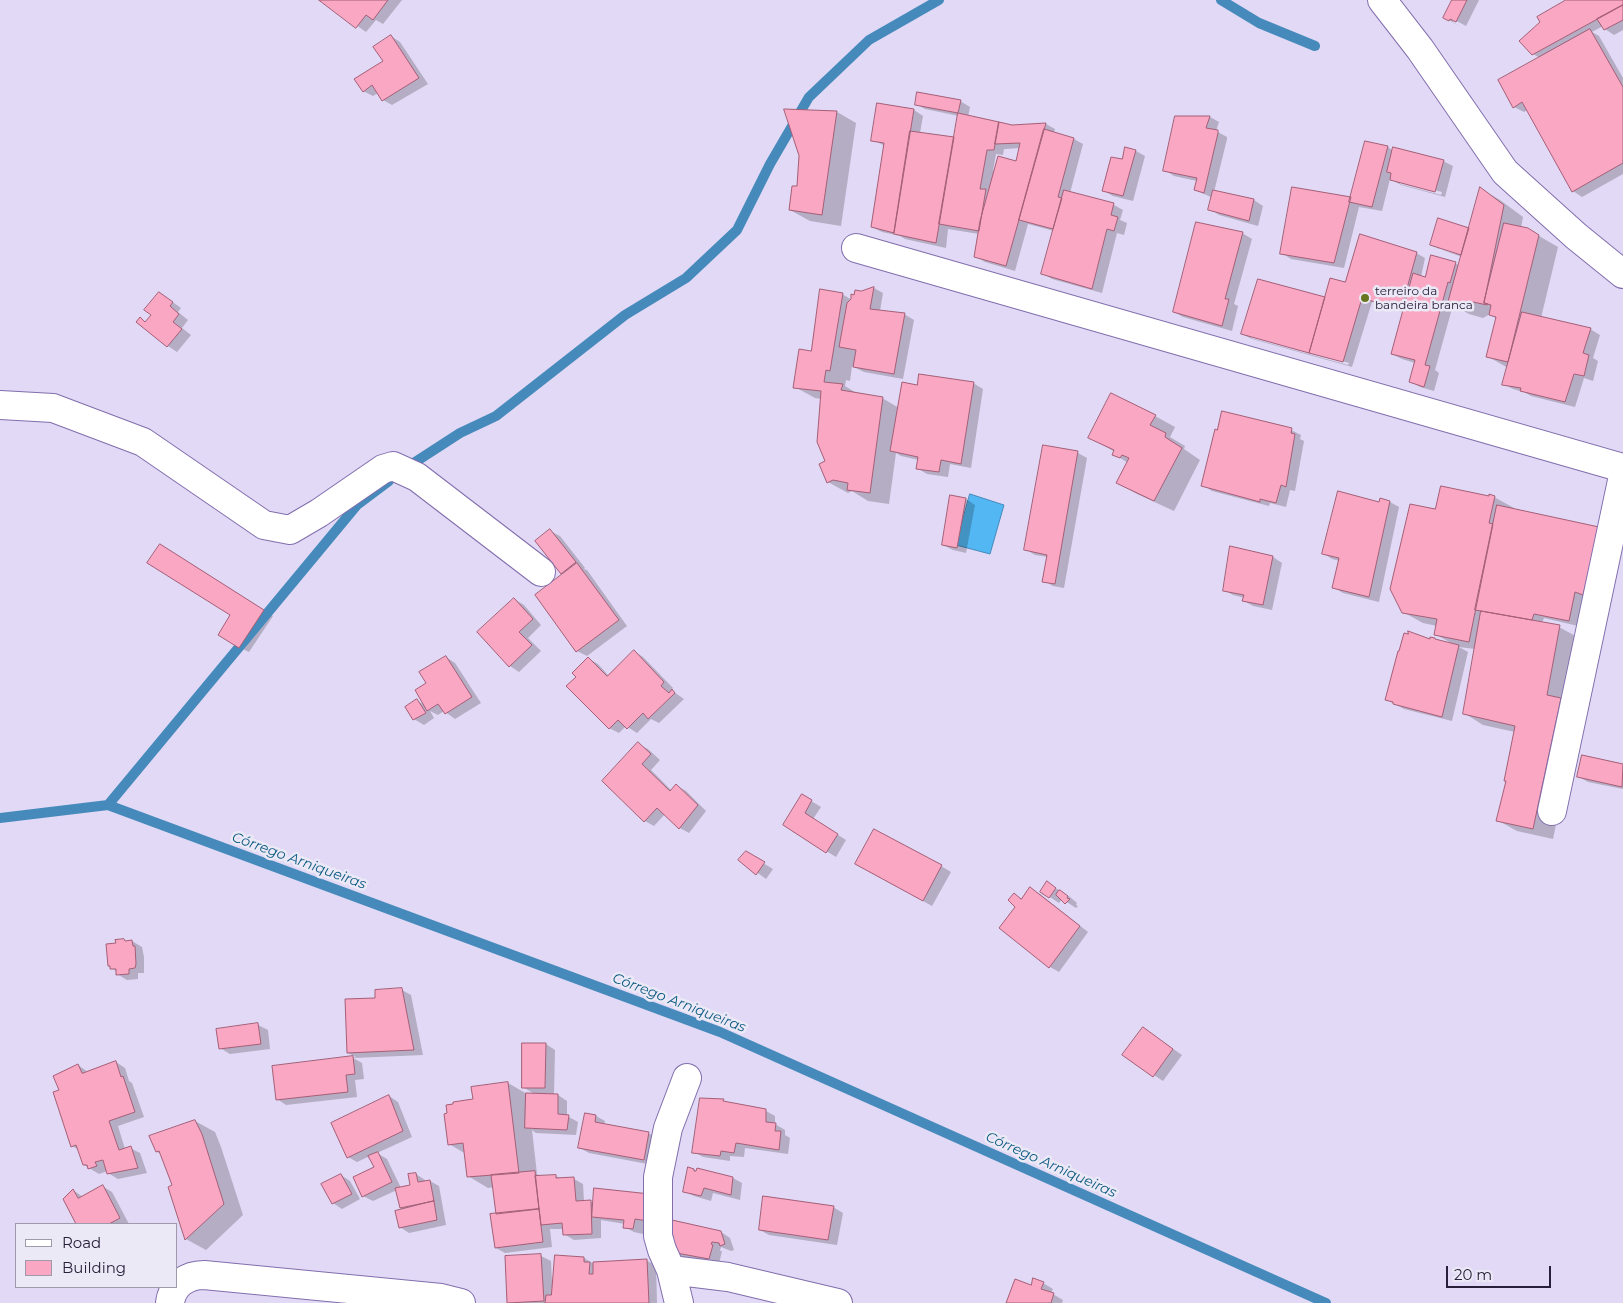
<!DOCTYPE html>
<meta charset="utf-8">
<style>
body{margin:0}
#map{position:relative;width:1623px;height:1303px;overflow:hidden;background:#e1d9f5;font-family:Montserrat,sans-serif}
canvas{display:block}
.legend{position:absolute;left:15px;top:1223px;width:162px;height:65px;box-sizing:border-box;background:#ece9f7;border:1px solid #9e99ab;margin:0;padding:6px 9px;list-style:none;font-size:15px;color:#28203a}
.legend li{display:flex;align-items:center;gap:10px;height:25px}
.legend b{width:25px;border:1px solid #9e99ab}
.scale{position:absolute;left:1446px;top:1266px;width:105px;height:22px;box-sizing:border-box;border:2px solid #28203a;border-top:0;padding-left:6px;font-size:15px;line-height:18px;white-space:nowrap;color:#28203a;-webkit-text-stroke:4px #ece9f7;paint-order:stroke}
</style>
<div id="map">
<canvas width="1623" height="1303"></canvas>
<ul class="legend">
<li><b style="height:6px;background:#fff"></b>Road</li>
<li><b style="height:14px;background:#f9a7c2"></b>Building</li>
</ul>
<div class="scale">20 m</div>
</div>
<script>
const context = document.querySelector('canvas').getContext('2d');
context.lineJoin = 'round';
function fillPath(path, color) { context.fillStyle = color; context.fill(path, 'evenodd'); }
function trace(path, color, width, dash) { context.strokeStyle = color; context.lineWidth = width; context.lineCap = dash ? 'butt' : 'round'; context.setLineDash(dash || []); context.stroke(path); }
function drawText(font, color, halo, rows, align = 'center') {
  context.font = font + ' Montserrat,sans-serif'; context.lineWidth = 5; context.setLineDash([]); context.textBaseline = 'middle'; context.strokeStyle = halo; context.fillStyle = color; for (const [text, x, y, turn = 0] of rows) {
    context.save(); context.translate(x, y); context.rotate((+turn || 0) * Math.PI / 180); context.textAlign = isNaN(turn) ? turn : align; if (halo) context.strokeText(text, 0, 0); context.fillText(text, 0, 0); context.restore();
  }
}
const water = new Path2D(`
 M 970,494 L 1004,505 L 990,554 L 956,545 Z`);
const shadow = new Path2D(`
 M 321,0 L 402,0 L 383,24 L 376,20 L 366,32 Z
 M 1454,0 L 1479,0 L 1466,26 L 1453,19 L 1453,22 L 1459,26 L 1444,17 Z
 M 1569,0 L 1623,0 L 1623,30 L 1614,35 L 1605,29 L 1603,26 L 1592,32 L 1599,36 L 1623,78 L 1623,174 L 1582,197 L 1573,191 L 1527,110 L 1524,112 L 1514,107 L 1540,58 L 1533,54 Z
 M 391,36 L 400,42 L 428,84 L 392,105 L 383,100 L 378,93 L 373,96 L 363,91 L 384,62 Z
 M 960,101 L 970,107 L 968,117 L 1012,126 L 1046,124 L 1055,129 L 1054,133 L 1074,139 L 1083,144 L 1070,193 L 1114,205 L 1123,210 L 1120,220 L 1127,223 L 1124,235 L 1117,233 L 1102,293 L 1052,279 L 1042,273 L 1054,231 L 1028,224 L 1015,271 L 985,262 L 975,256 L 979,234 L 948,229 L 946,248 L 905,239 L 900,236 L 882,232 L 872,227 L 885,146 L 873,140 L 914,110 L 923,116 L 920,133 L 955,139 L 959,116 L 925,109 L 916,104 ZM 1020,148 L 1017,162 L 993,171 L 996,154 L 1003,155 L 1004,149 Z
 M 837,112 L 856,123 L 841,226 L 810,221 L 790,210 L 799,188 L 800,155 Z
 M 1210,117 L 1219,122 L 1216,131 L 1227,137 L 1227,139 L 1214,192 L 1254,200 L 1263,206 L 1258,226 L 1219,215 L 1210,209 L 1213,198 L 1195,190 L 1197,181 L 1174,176 L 1165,170 Z
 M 1366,142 L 1388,147 L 1393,151 L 1443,161 L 1453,166 L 1445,197 L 1401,185 L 1390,179 L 1382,211 L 1359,207 L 1344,268 L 1291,259 L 1282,253 L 1352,199 ZM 1400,182 L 1442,192 L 1441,195 L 1400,184 Z
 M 1136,151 L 1145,156 L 1133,201 L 1113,196 L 1104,191 L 1122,161 Z
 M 1481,189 L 1500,200 L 1523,217 L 1521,228 L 1527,229 L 1558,247 L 1541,318 L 1590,329 L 1600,335 L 1593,358 L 1598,361 L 1593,381 L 1584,378 L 1575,407 L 1531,396 L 1524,392 L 1513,389 L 1503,384 L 1508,368 L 1487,356 L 1497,319 L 1490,314 L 1483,318 L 1469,314 L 1453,305 L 1435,370 L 1439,373 L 1434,391 L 1420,387 L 1410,381 L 1415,363 L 1402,359 L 1392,354 L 1403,312 L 1372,302 L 1352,367 L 1252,339 L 1242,334 L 1326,299 L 1346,284 L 1416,253 L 1425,258 L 1421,277 L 1426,278 L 1455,263 L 1460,266 L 1462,257 L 1440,249 L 1463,256 L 1463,254 L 1439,247 L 1439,249 L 1431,244 L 1470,230 ZM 1251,336 L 1349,363 L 1348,365 L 1251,338 Z
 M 1242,233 L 1252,239 L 1234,304 L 1238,306 L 1232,331 L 1183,317 L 1174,312 Z
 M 874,288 L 883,293 L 880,311 L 904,314 L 914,320 L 903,379 L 864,372 L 852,366 L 850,381 L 846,380 L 845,386 L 858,394 L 882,398 L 899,408 L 918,386 L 973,383 L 983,389 L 971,468 L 950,464 L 948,477 L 927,474 L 917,468 L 919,460 L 901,456 L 896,453 L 889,504 L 868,501 L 852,491 L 848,493 L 828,482 L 822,399 L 815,398 L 795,387 L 842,294 L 852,300 L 861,293 Z
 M 160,293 L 181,308 L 178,312 L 188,320 L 182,328 L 191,335 L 177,352 L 168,346 L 138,322 L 140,319 L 146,322 L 152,315 Z
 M 1155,416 L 1175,427 L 1170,437 L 1185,446 L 1184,449 L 1200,460 L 1174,511 L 1137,494 L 1117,483 L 1128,463 L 1114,454 L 1115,452 L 1090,438 Z
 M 1291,430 L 1301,435 L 1300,439 L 1304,441 L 1295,491 L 1290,490 L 1286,507 L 1270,503 L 1269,506 L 1212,491 L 1203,485 Z
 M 1078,453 L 1087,458 L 1064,588 L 1053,586 L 1044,581 L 1048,557 L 1035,555 L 1025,549 Z
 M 951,497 L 966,499 L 975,505 L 966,553 L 953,550 L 943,545 Z
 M 1494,497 L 1514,508 L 1513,510 L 1598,528 L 1578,626 L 1544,618 L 1542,623 L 1559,627 L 1579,638 L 1580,710 L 1553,839 L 1517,831 L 1497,820 L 1507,781 L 1515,732 L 1483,725 L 1464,713 L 1475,649 L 1459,647 L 1468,652 L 1452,721 L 1404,709 L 1387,700 L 1431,641 L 1453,644 L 1435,634 L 1437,626 L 1423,623 L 1403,612 L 1436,511 Z
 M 1390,502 L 1399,507 L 1379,602 L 1343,593 L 1333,587 L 1340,561 L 1332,559 L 1323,553 L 1380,503 Z
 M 550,531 L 560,536 L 585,568 L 584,569 L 587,570 L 627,626 L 587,656 L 577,651 L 564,574 L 537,542 Z
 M 170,551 L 273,616 L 249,652 L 239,647 L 232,615 Z
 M 1273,557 L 1282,563 L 1272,610 L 1253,606 L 1244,601 L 1245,598 L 1233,595 L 1224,590 Z
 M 514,599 L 524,605 L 541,625 L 528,638 L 541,651 L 519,672 L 510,666 L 479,632 Z
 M 634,651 L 643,657 L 673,688 L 671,690 L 684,699 L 659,723 L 651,719 L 637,733 L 626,726 L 619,733 L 609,728 L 578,677 L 588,658 L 598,664 L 609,676 Z
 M 446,657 L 455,663 L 481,703 L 455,719 L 444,711 L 438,715 L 430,711 L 434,718 L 424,725 L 414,719 L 417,701 L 425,705 Z
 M 638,744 L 648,749 L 660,760 L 651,770 L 672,791 L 677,786 L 686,791 L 706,811 L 689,833 L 680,828 L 665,814 L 654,826 L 645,821 Z
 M 1583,757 L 1623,765 L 1623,789 L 1588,782 L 1579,777 Z
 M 803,796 L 821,807 L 813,819 L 846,840 L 836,857 L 784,825 Z
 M 746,853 L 773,869 L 766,879 L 740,860 Z
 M 856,864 L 941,866 L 951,872 L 932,906 Z
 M 1047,883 L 1070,897 L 1077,903 L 1076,905 L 1078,906 L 1076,908 L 1062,899 L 1059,903 L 1041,891 Z
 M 1031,889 L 1040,894 L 1088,932 L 1059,972 L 1050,967 L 1017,906 L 1014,894 L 1022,899 Z
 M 132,941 L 142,947 L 144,957 L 144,973 L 138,973 L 138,979 L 127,980 L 117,974 L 117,972 L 109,966 Z
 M 402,990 L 411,995 L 423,1055 L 353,1058 L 362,1063 L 364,1079 L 355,1080 L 357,1097 L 286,1105 L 277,1099 L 274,1068 L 356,1057 L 348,1053 L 377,999 Z
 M 258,1025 L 268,1030 L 270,1049 L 230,1054 L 220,1048 Z
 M 1143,1028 L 1182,1055 L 1163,1081 L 1124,1055 Z
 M 546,1044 L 555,1050 L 554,1095 L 558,1095 L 567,1101 L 567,1116 L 578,1122 L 576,1135 L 536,1133 L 532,1130 L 537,1174 L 542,1177 L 556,1176 L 561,1179 L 574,1179 L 583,1184 L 584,1202 L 591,1202 L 594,1204 L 595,1190 L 657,1225 L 644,1224 L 643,1234 L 634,1232 L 625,1227 L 625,1224 L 601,1220 L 601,1238 L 574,1240 L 564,1234 L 564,1229 L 550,1229 L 552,1247 L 505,1253 L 496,1248 L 497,1215 L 494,1187 L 488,1188 L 468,1176 L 466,1154 L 449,1144 L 474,1100 L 508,1083 L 527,1094 L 536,1095 L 523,1087 Z
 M 116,1062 L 125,1068 L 129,1081 L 132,1083 L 144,1117 L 118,1126 L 125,1149 L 130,1148 L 140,1153 L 147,1173 L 118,1179 L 108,1173 L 108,1171 L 99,1174 L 84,1165 L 79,1150 L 72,1146 L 60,1091 L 78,1065 L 88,1072 Z
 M 389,1096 L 398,1102 L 412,1137 L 377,1153 L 387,1159 L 401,1188 L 412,1186 L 416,1174 L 425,1180 L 426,1182 L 430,1181 L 439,1186 L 446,1225 L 409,1233 L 400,1227 L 397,1211 L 401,1209 L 397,1190 L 373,1201 L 363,1196 L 376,1168 L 370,1156 L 357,1162 L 348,1157 Z
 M 701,1099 L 723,1101 L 727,1103 L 766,1111 L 775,1116 L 775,1124 L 785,1130 L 785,1135 L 790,1138 L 788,1154 L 745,1148 L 744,1157 L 730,1156 L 730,1161 L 703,1157 L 694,1152 Z
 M 596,1116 L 605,1121 L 604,1125 L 648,1133 L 658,1139 L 653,1165 L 589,1153 L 580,1148 Z
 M 195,1121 L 215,1132 L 221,1147 L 243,1215 L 206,1250 L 186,1239 L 169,1187 L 173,1186 L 161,1154 L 157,1152 Z
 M 694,1170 L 697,1172 L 733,1178 L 742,1183 L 740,1200 L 713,1193 L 711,1201 L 694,1196 L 684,1191 Z
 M 341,1175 L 350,1181 L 360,1199 L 342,1209 L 333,1203 Z
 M 102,1186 L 112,1192 L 129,1224 L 78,1224 L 65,1200 L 73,1190 L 83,1197 Z
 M 833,1207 L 843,1213 L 837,1245 L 769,1235 L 760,1230 Z
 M 721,1232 L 730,1238 L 734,1250 L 731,1251 L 721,1247 L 720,1251 L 722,1251 L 719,1264 L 682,1257 L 673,1251 Z
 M 541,1256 L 551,1261 L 552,1282 L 584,1258 L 594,1264 L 646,1260 L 656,1266 L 657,1303 L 509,1303 L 506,1258 Z
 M 1043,1283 L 1053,1289 L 1051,1293 L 1063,1300 L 1062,1303 L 1008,1303 L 1032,1286 Z`);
const stream = new Path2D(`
 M 1221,0 L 1259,23 L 1315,46
 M 406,468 L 460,433 L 496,416 L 625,315 L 686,278 L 737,230 L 770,164 L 809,97 L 869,40 L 939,0
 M 108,805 L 357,505 L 389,481
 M 0,818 L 108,805 L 720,1032 L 1326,1303`);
const building = new Path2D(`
 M 319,0 L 388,0 L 373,20 L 366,15 L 356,28 Z
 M 1452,0 L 1467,0 L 1456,22 L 1450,19 L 1449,21 L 1443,18 Z
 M 1566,0 L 1623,0 L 1623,5 L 1532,55 L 1519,41 L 1540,22 L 1537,17 Z
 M 1623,5 L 1623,20 L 1604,30 L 1597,19 Z
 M 1590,29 L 1623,87 L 1623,163 L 1572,192 L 1522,102 L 1513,108 L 1498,80 Z
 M 391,35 L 419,78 L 382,101 L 372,85 L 363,92 L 354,79 L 383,61 L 373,47 Z
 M 917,92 L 961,100 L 958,113 L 915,105 Z
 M 877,103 L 914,109 L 894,233 L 871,227 L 884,143 L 871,141 Z
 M 784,109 L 837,111 L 822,215 L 789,210 L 792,186 L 797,186 L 799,156 Z
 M 958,113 L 999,122 L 994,150 L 987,150 L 980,189 L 986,189 L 979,231 L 939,224 Z
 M 1175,116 L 1210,116 L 1206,128 L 1218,130 L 1218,133 L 1204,193 L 1194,190 L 1197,178 L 1163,171 Z
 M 999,122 L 1012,125 L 1046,123 L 1006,266 L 974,257 L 980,221 L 998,156 L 1016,161 L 1020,143 L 995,144 Z
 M 1044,129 L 1074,138 L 1058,197 L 1062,198 L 1053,229 L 1019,220 Z
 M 910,131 L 954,137 L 936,243 L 894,234 Z
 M 1365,141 L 1388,146 L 1372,207 L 1349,202 Z
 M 1125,147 L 1136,150 L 1123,196 L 1102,191 L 1111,157 L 1122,159 Z
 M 1393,147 L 1444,160 L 1435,192 L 1390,180 L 1391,173 L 1387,172 Z
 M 1292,187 L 1351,197 L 1334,263 L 1280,254 Z
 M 1480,187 L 1504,205 L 1484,303 L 1488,304 L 1487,305 L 1473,302 L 1462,307 L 1448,303 Z
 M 1064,190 L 1114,203 L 1111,215 L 1118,217 L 1114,231 L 1107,229 L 1092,289 L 1041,274 Z
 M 1213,190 L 1254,199 L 1249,221 L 1208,210 Z
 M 1438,218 L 1469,228 L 1461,255 L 1430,245 Z
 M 1196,222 L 1243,232 L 1225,299 L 1229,299 L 1222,326 L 1173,312 Z
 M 1504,223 L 1528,228 L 1539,235 L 1508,362 L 1486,357 L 1496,317 L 1489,315 L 1491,305 L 1484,303 Z
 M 1360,234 L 1417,252 L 1401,310 L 1362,298 L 1343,362 L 1309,353 L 1330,278 L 1345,282 Z
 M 1431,255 L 1456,262 L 1450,283 L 1448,282 L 1425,365 L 1430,366 L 1424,387 L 1409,382 L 1415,360 L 1391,354 L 1413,273 L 1425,277 Z
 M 1258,279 L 1325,297 L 1309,353 L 1241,334 Z
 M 874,287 L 870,309 L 905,313 L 894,374 L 853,367 L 856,350 L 839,347 L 847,303 L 851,299 L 851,294 L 854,295 L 855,290 L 861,291 Z
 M 820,289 L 843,293 L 830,371 L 826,370 L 824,382 L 843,384 L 841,390 L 883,397 L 870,493 L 847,490 L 848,483 L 833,480 L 827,483 L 819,464 L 825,461 L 817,442 L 821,391 L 793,388 L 799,349 L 811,351 Z
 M 159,292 L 173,302 L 170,306 L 179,314 L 173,322 L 182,329 L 167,347 L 136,322 L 140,317 L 145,322 L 151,315 L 144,310 Z
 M 1522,312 L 1591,328 L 1583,353 L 1589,355 L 1584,376 L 1574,374 L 1565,402 L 1520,391 L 1521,388 L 1502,385 Z
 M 919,374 L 974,382 L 961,464 L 941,460 L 939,472 L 916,469 L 918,457 L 890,451 L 902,382 L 917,385 Z
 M 1111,393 L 1156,415 L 1150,425 L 1166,433 L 1165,437 L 1182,448 L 1154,501 L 1116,483 L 1129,458 L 1122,455 L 1120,458 L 1112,455 L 1114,450 L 1088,438 Z
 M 1222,411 L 1292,428 L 1291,433 L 1295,434 L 1286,487 L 1281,485 L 1276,503 L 1260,499 L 1260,502 L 1201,486 L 1215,429 L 1217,430 Z
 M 1043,445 L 1078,451 L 1055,584 L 1042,582 L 1047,555 L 1024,550 Z
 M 1441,486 L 1489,496 L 1489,494 L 1495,496 L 1489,523 L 1493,524 L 1469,642 L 1434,635 L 1437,619 L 1402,613 L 1390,589 L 1410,504 L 1435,509 Z
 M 1338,491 L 1379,502 L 1380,498 L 1390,501 L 1369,597 L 1332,588 L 1339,558 L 1322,554 Z
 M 950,495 L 966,498 L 957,548 L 942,545 Z
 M 1497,505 L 1599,527 L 1583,595 L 1575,592 L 1569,621 L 1534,614 L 1532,620 L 1475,610 Z
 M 550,529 L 576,562 L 561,574 L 535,541 Z
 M 160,544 L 264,610 L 239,648 L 218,635 L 230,615 L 147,563 Z
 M 1230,546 L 1273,556 L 1263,605 L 1242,601 L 1244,595 L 1223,591 Z
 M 577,563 L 619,620 L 576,652 L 535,595 Z
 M 514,598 L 533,619 L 519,632 L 532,645 L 509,667 L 477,632 Z
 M 1481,611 L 1560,625 L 1547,695 L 1561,698 L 1533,829 L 1496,821 L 1506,781 L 1504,781 L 1515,726 L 1463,714 Z
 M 1408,631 L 1430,639 L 1430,637 L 1435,638 L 1435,639 L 1459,645 L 1442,717 L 1393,704 L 1393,702 L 1385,700 L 1398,651 L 1399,651 L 1404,633 L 1408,634 Z
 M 634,650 L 664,682 L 661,686 L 669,693 L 672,689 L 675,693 L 648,719 L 643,713 L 627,729 L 618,720 L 609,729 L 566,686 L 576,677 L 572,673 L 588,657 L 607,676 Z
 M 446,656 L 472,697 L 445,714 L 438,704 L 427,711 L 415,690 L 426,683 L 419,672 Z
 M 417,699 L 426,713 L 413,720 L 405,707 Z
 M 638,742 L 651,754 L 642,764 L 670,791 L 676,784 L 698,805 L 679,829 L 657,808 L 644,822 L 602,781 Z
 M 1582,755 L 1623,764 L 1622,787 L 1577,777 Z
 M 802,794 L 812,800 L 805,813 L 838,834 L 826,853 L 783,825 Z
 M 874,829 L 942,865 L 923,901 L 855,864 Z
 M 746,851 L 765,862 L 756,875 L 738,860 Z
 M 1047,881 L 1056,888 L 1049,898 L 1040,892 Z
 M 1030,887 L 1080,926 L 1049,968 L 999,928 L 1015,907 L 1008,900 L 1014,893 L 1021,899 Z
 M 1059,890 L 1060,890 L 1068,896 L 1067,898 L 1070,899 L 1065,904 L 1056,895 Z
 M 124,939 L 125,941 L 132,940 L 133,946 L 135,946 L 136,964 L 135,968 L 129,969 L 129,974 L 116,975 L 116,969 L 110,969 L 110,966 L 108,966 L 106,944 L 116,943 L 115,940 Z
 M 402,988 L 414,1050 L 347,1053 L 345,999 L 375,998 L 375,990 Z
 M 258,1023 L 261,1044 L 219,1049 L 216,1029 Z
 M 1143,1027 L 1173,1049 L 1153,1077 L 1122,1055 Z
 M 522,1043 L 546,1043 L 545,1088 L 522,1088 Z
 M 353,1056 L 355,1074 L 346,1075 L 348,1092 L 276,1100 L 272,1066 Z
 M 116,1061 L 121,1077 L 123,1076 L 135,1112 L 109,1121 L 119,1150 L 131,1146 L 138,1168 L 107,1174 L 103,1160 L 95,1162 L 97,1166 L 88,1169 L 87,1165 L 83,1165 L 76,1145 L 71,1147 L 53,1092 L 59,1090 L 53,1076 L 78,1064 L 82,1073 Z
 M 508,1082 L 519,1173 L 467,1177 L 463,1143 L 448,1145 L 444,1114 L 447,1113 L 446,1105 L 453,1104 L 453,1102 L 473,1099 L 471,1087 Z
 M 526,1093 L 558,1094 L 558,1114 L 569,1115 L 567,1130 L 525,1128 Z
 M 389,1095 L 403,1131 L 347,1158 L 331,1123 Z
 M 700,1098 L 724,1099 L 723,1101 L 766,1109 L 766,1122 L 776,1123 L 775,1131 L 781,1131 L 779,1150 L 736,1143 L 734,1153 L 721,1151 L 720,1156 L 692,1153 Z
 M 585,1113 L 596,1115 L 595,1122 L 649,1132 L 644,1160 L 578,1148 Z
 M 195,1120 L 202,1134 L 224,1204 L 185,1240 L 168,1187 L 172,1185 L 164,1164 L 159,1151 L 156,1152 L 149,1136 Z
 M 378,1152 L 392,1182 L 362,1197 L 353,1177 L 374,1167 L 368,1156 Z
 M 688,1167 L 694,1169 L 694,1171 L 696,1171 L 697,1168 L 733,1177 L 731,1195 L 704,1188 L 701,1196 L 683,1192 Z
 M 535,1171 L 539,1209 L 496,1214 L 491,1175 Z
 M 416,1173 L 418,1182 L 430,1180 L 434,1201 L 400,1208 L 395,1188 L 410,1185 L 408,1174 Z
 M 341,1174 L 352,1194 L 332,1204 L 321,1184 Z
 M 556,1175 L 556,1178 L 574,1177 L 576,1201 L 591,1200 L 592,1234 L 563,1235 L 562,1223 L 541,1225 L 535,1176 Z
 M 103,1185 L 120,1218 L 109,1224 L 76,1224 L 63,1199 L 73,1189 L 78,1198 Z
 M 594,1188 L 650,1194 L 648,1221 L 635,1219 L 633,1229 L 623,1228 L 624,1220 L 592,1217 Z
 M 763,1196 L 834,1206 L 828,1240 L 759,1230 Z
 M 434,1201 L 437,1220 L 399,1228 L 395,1211 Z
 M 539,1209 L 543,1242 L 495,1248 L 490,1214 Z
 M 672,1220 L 721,1231 L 725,1244 L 720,1246 L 719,1243 L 712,1242 L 711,1244 L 713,1245 L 709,1259 L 671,1252 L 673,1242 Z
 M 541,1254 L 544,1301 L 507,1303 L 505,1256 Z
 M 555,1255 L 584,1257 L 584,1262 L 590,1262 L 589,1274 L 593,1274 L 593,1262 L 647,1259 L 649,1303 L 545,1303 L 546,1295 L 551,1295 Z
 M 1033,1278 L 1044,1282 L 1041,1289 L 1054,1293 L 1051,1303 L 1006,1303 L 1015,1279 L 1031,1285 Z`);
const street = new Path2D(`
 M 1382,0 L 1420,49 L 1505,172 L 1576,236 L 1623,274
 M 856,248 L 1623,468
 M 0,405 L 53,408 L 143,442 L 264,525 L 290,530 L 319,513 L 383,469 L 393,466 L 417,477 L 541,572
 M 1552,811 L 1623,476
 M 671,1270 L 728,1277 L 838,1303
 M 170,1303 C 172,1285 187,1275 204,1275 L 441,1298 L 461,1303
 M 679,1303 L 671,1270 L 662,1250 L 658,1236 L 658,1177 L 668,1128 L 687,1078`);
const markers = [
 [1365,298,5,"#687622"]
];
const poiNames = [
 ["terreiro da",1375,291],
 ["bandeira branca",1375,305]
];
const waterNames = [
 ["Córrego Arniqueiras",299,861,20],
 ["Córrego Arniqueiras",679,1003,21],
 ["Córrego Arniqueiras",1051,1165,24]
];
fillPath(water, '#53b7f3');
trace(water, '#468abc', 1);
fillPath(shadow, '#0003');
trace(stream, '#468abc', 10);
fillPath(building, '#f9a7c2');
trace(building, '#a55e77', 1);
trace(street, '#826ead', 30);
trace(street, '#fff', 28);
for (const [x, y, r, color] of markers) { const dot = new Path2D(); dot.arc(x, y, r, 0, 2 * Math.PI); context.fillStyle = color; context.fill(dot); trace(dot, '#ece9f7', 2); }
drawText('12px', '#28203a', '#ece9f7', poiNames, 'left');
drawText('italic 14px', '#0b5a81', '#ece9f7', waterNames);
</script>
